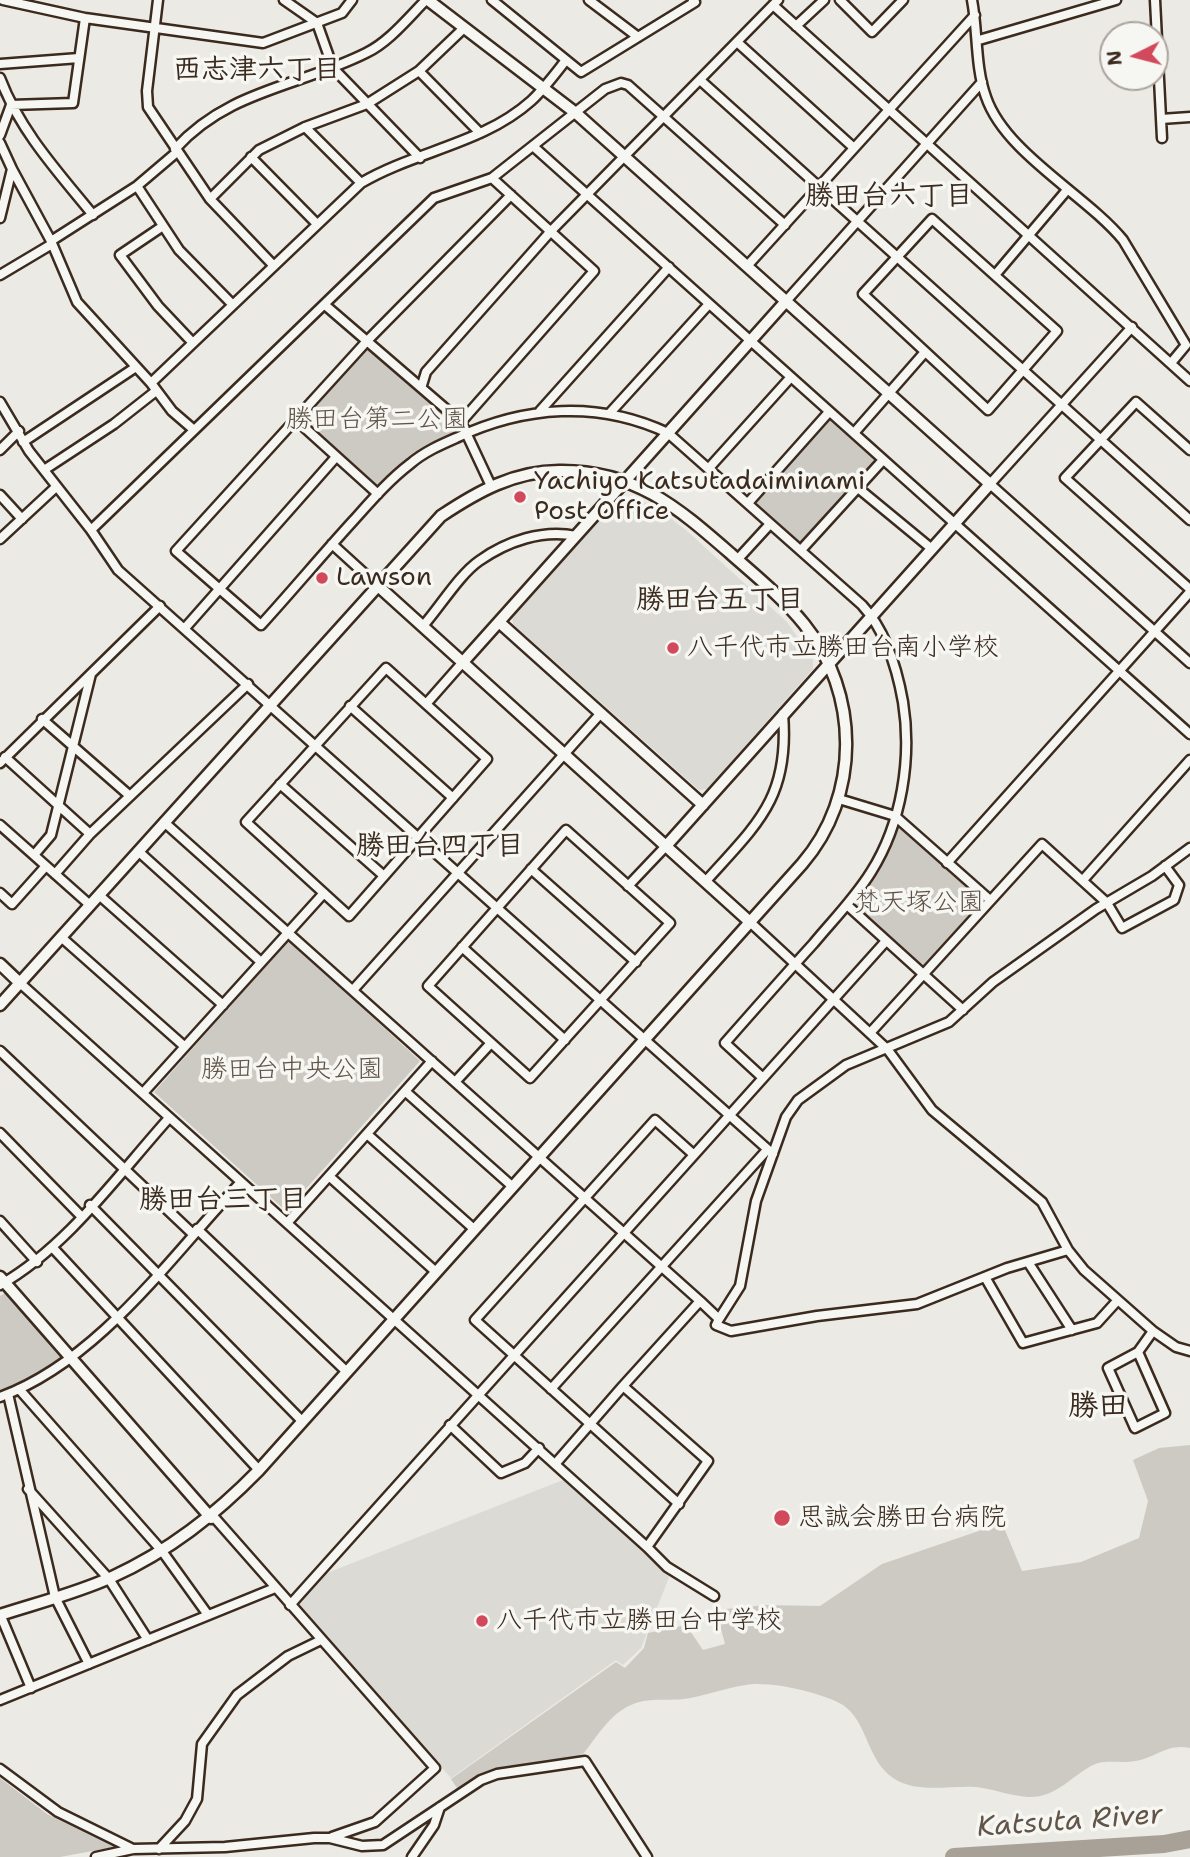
<!DOCTYPE html>
<meta charset="utf-8">
<style>
body{margin:0}
#map{position:relative;width:1190px;height:1857px;overflow:hidden;background:#ebeae5;font-family:"Shantell Sans",sans-serif}
canvas{display:block}
.north{position:absolute;left:1099px;top:21px;width:70px;height:70px;box-sizing:border-box;background:#f6f6f2;border:2px solid #aba49d;border-radius:50%;rotate:264deg;font-size:19px;font-weight:700;line-height:28px;text-align:center;color:#3b2a1e}
.north::after{content:'';display:block;margin:auto;width:24px;height:32px;background:#d1495b;clip-path:polygon(50% 0,100% 100%,50% 72%,0 100%)}
</style>
<div id="map">
<canvas width="1190" height="1857"></canvas>
<div class="north">N</div>
</div>
<script>
const context = document.querySelector('canvas').getContext('2d');
context.lineJoin = 'round';
function fillPath(path, color) { context.fillStyle = color; context.fill(path, 'evenodd'); }
function trace(path, color, width, dash) { context.strokeStyle = color; context.lineWidth = width; context.lineCap = dash ? 'butt' : 'round'; context.setLineDash(dash || []); context.stroke(path); }
function drawText(font, color, halo, rows, align = 'center') {
  context.font = font + ' "Shantell Sans","Klee One",sans-serif'; context.lineWidth = 7; context.setLineDash([]); context.textBaseline = 'middle'; context.strokeStyle = halo; context.fillStyle = color; for (const [text, x, y, turn = 0] of rows) {
    context.save(); context.translate(x, y); context.rotate((+turn || 0) * Math.PI / 180); context.textAlign = isNaN(turn) ? turn : align; if (halo) context.strokeText(text, 0, 0); context.fillText(text, 0, 0); context.restore();
  }
}
const built = new Path2D(`
 M 621,497 L 636,498 L 660,510 L 687,531 L 787,622 L 813,660 L 813,669 L 707,789 L 699,790 L 513,624 L 512,616 Z
 M 563,1480 L 670,1575 L 641,1648 L 623,1665 L 616,1660 L 451,1778 L 300,1606 L 300,1600 L 322,1575 Z`);
const green = new Path2D(`
 M 367,347 L 412,385 L 420,387 L 421,394 L 457,422 L 460,431 L 407,459 L 378,490 L 301,418 Z
 M 829,412 L 883,460 L 801,550 L 748,503 Z
 M 897,821 L 984,901 L 922,969 L 851,904 L 875,874 Z
 M 289,940 L 420,1061 L 286,1211 L 154,1092 Z
 M 7,1292 L 67,1356 L 18,1387 L 0,1394 L 0,1296 Z
 M 1190,1445 L 1190,1748 C 1167,1743 1156,1758 1135,1761 C 1122,1764 1106,1759 1093,1765 C 1070,1777 1056,1798 1028,1797 C 1011,1796 994,1789 976,1787 C 949,1785 917,1794 893,1778 C 866,1759 868,1722 843,1705 C 824,1693 768,1680 746,1685 C 725,1688 705,1696 684,1699 C 667,1701 647,1697 631,1705 C 610,1714 598,1735 584,1753 L 576,1757 L 497,1771 L 457,1788 L 451,1779 L 616,1662 L 625,1668 L 644,1648 L 648,1633 L 686,1625 L 703,1650 L 725,1644 L 716,1610 L 765,1605 L 820,1606 L 882,1564 L 1002,1523 L 1022,1571 L 1081,1562 L 1139,1538 L 1148,1501 L 1133,1460 L 1159,1448 Z
 M 0,1778 L 47,1814 L 114,1847 L 60,1857 L 0,1857 Z`);
const river = new Path2D(`
 M 954,1857 L 1164,1844 L 1190,1839`);
const minor = new Path2D(`
 M 3,0 L 85,18 L 263,43 L 342,13 L 352,0
 M 158,0 L 147,91 L 148,107 L 210,199 L 274,266
 M 284,0 L 317,23 L 333,68 L 420,158
 M 492,0 L 581,72 L 695,2 L 693,0
 M 589,0 L 638,37
 M 840,0 L 872,32 L 903,0
 M 972,0 C 978,31 975,67 986,97 C 1005,153 1086,195 1123,240 L 1186,345 L 1171,363
 M 1155,0 L 1162,138
 M 773,5 L 1190,381
 M 796,26 L 824,0
 M 979,40 L 1116,0
 M 737,42 L 854,148
 M 0,64 L 79,58
 M 419,71 L 480,133
 M 0,78 C 20,131 58,172 93,215
 M 700,80 L 1190,520
 M 1161,119 L 1190,117
 M 305,127 L 361,183
 M 0,135 L 11,105 L 73,103 L 85,18
 M 0,143 L 12,169 L 0,218
 M 534,147 L 1190,734
 M 175,149 C 228,90 298,87 366,53 C 389,42 408,18 426,0
 M 251,157 L 317,224
 M 12,169 L 51,241 L 77,302 L 151,383 L 172,411 L 194,430
 M 137,186 L 179,250 L 233,305
 M 511,195 L 367,341 L 176,551 L 261,625 C 292,591 322,555 353,521 C 371,501 389,480 410,464 C 424,452 440,445 456,438 C 524,406 598,400 668,433 L 862,605 C 886,631 897,668 903,702 C 912,758 902,823 871,872 C 855,898 833,920 814,943 C 784,976 754,1010 725,1043 L 763,1078
 M 210,199 L 259,150 L 305,127 L 367,104 L 419,71 L 464,28
 M 932,219 L 1057,331 L 988,410 L 863,294 Z
 M 163,226 L 120,255 L 158,306 L 193,343
 M 51,241 L 137,186 L 177,152
 M 748,265 L 975,15
 M 0,275 L 52,244
 M 995,275 L 1067,190
 M 787,300 L 982,82
 M 325,305 L 461,422 L 491,486
 M 1132,327 L 990,484 L 1190,663
 M 151,383 L 361,183 C 415,151 483,144 531,101 C 544,89 555,74 566,60
 M 422,385 L 426,372 L 551,231 L 778,0
 M 0,402 L 29,451 L 91,530 L 118,570 L 773,1154
 M 540,411 L 669,267
 M 609,414 L 709,304
 M 295,419 L 378,494
 M 461,422 L 594,271 L 492,178
 M 854,433 L 925,352
 M 23,442 L 136,367
 M 0,450 L 19,431
 M 1190,450 L 1136,402 L 1065,478 L 1190,589
 M 709,468 L 791,377
 M 44,470 L 114,424 L 156,391
 M 858,488 L 932,549
 M 0,495 L 22,519
 M 748,503 L 829,412
 M 91,530 L 434,198 L 492,178 L 605,89 L 621,83 L 628,85 L 785,225
 M 0,539 L 56,487
 M 332,544 L 377,585
 M 801,550 L 883,460
 M 737,560 L 770,524
 M 423,626 C 439,608 460,574 479,561 C 507,541 543,529 576,536
 M 185,628 L 336,457
 M 386,668 L 487,759 L 349,916 L 246,822 Z
 M 426,704 L 463,662
 M 350,706 L 453,798
 M 42,719 L 130,796
 M 5,757 L 90,834
 M 0,763 L 160,606
 M 280,784 L 384,876
 M 839,799 L 895,816 L 990,900
 M 164,822 L 700,1301 L 719,1319 L 716,1325 L 731,1331 L 817,1316 L 917,1304 L 1007,1268 L 1068,1250
 M 0,825 L 90,905
 M 566,830 L 670,923 L 530,1078 L 428,986 Z
 M 138,851 L 261,962
 M 34,855 L 51,835 L 91,674
 M 947,863 L 1190,592
 M 531,869 L 636,962
 M 55,874 L 90,834 L 248,684
 M 1083,880 L 1190,760
 M 706,881 C 757,824 790,798 783,714
 M 628,886 L 666,846
 M 0,893 L 12,904 L 46,866
 M 99,895 L 223,1005
 M 847,905 L 963,1010
 M 751,923 L 888,1050 L 932,1110 L 1042,1202 L 1068,1250 L 1084,1270 L 1153,1331 L 1176,1347 L 1190,1351
 M 61,937 L 184,1046
 M 462,947 L 565,1040
 M 20,983 L 647,1547 L 708,1461 L 623,1386 L 700,1301
 M 353,990 L 601,713
 M 870,1033 L 1042,844 L 1107,903 L 1122,928 L 1174,900 L 1179,885 L 1165,866
 M 0,1051 L 193,1234
 M 455,1082 L 491,1043
 M 406,1092 L 513,1187
 M 143,1093 L 324,893
 M 0,1133 L 81,1216
 M 367,1134 L 474,1229
 M 330,1177 L 436,1272
 M 90,1205 L 302,1421
 M 0,1221 L 37,1262
 M 287,1223 L 432,1061
 M 197,1229 L 347,1372
 M 53,1248 L 259,1470
 M 1028,1262 L 1072,1330
 M 985,1277 L 1023,1343 L 1097,1323 L 1117,1301
 M 0,1285 C 67,1247 117,1176 169,1118
 M 719,1319 L 740,1286 L 756,1201 L 786,1117 L 798,1100 L 846,1065 L 949,1022 L 993,982 L 1096,909 L 1152,876 L 1190,848
 M 1138,1352 L 1165,1413 L 1135,1428 L 1108,1368 L 1138,1352 L 1153,1331
 M 19,1389 L 162,1551 L 208,1615
 M 551,1389 L 767,1150
 M 8,1394 L 55,1597 L 89,1664
 M 0,1397 C 99,1361 171,1256 241,1182
 M 450,1425 L 501,1473 L 525,1463 L 539,1448
 M 556,1463 L 623,1386
 M 28,1489 L 109,1579 L 148,1640
 M 679,1504 L 475,1320 L 655,1120 L 693,1154
 M 213,1516 L 435,1768 L 375,1822 L 332,1837
 M 647,1547 L 667,1567 L 714,1596
 M 290,1605 L 886,941
 M 0,1614 L 31,1688
 M 0,1700 L 275,1588
 M 0,1769 L 58,1812 L 133,1849
 M 159,1849 L 185,1821 L 197,1799 L 202,1744 L 237,1695 L 288,1656 L 321,1640
 M 96,1857 L 133,1849 L 225,1847 L 314,1838 L 330,1838 L 362,1846 L 383,1845 L 481,1780 L 497,1774 L 585,1761 L 647,1857
 M 412,1857 L 434,1825 L 440,1807`);
const tertiary = new Path2D(`
 M 428,0 L 577,114 L 990,484 L 666,846
 M 377,585 L 751,923
 M 499,622 L 703,805
 M 463,662 L 787,300
 M 0,964 L 20,983
 M 0,1005 L 441,516 C 477,492 514,471 559,471 C 635,470 677,507 731,554 C 756,576 783,598 804,624 C 860,693 861,796 802,864 L 259,1470 C 215,1515 169,1551 112,1577 C 77,1593 37,1603 0,1615
 M 0,1277 L 211,1518`);
const markers = [
 [520,497,7,"#d1495b"],
 [322,578,7,"#d1495b"],
 [673,648,7,"#d1495b"],
 [782,1518,9,"#d1495b"],
 [482,1621,7,"#d1495b"]
];
const parkNames = [
 ["勝田台第二公園",377,420],
 ["梵天塚公園",919,903],
 ["勝田台中央公園",292,1070]
];
const poiNames = [
 ["Yachiyo Katsutadaiminami",534,482],
 ["Post Office",534,512],
 ["Lawson",336,578],
 ["八千代市立勝田台南小学校",687,648],
 ["思誠会勝田台病院",798,1518],
 ["八千代市立勝田台中学校",496,1621]
];
const neighbourhoodNames = [
 ["西志津六丁目",257,71],
 ["勝田台六丁目",889,197],
 ["勝田台五丁目",720,601],
 ["勝田台四丁目",440,847],
 ["勝田台三丁目",223,1201]
];
const waterNames = [
 ["Katsuta River",1070,1822,-4]
];
const quarterNames = [
 ["勝田",1098,1407]
];
fillPath(built, '#dcdad4');
fillPath(green, '#cdcac4');
trace(river, '#a8a198', 18);
trace(minor, '#3b2a1e', 13);
trace(tertiary, '#3b2a1e', 15);
trace(minor, '#f6f6f2', 8);
trace(tertiary, '#f6f6f2', 10);
for (const [x, y, r, color] of markers) { const dot = new Path2D(); dot.arc(x, y, r, 0, 2 * Math.PI); context.fillStyle = color; context.fill(dot); trace(dot, '#f6f6f2', 2.5); }
drawText('26px', '#605248', '#f6f6f2', parkNames);
drawText('26px', '#3b2a1e', '#f6f6f2', poiNames, 'left');
drawText('bold 28px', '#3b2a1e', '#f6f6f2', neighbourhoodNames);
drawText('italic 28px', '#615449', '#f6f6f2', waterNames);
drawText('bold 30px', '#3b2a1e', '#f6f6f2', quarterNames);
</script>
